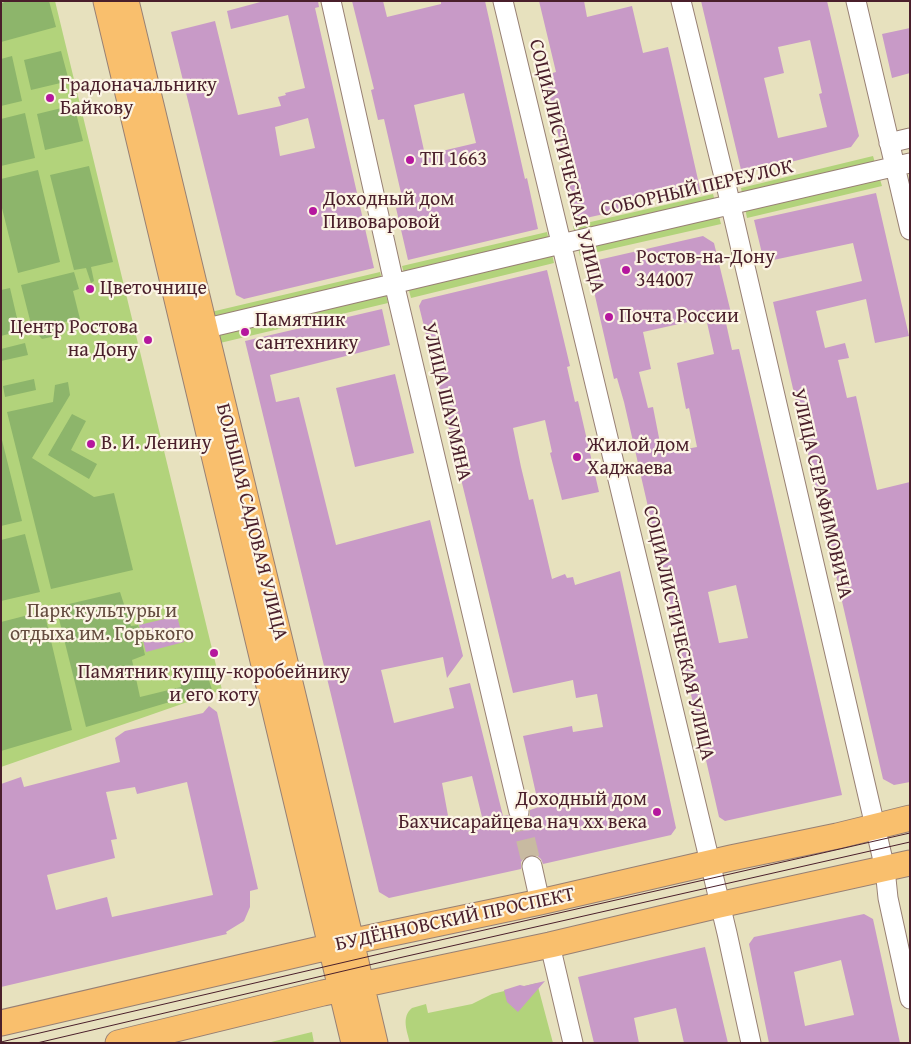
<!DOCTYPE html>
<meta charset="utf-8">
<style>
body{margin:0}
#map{position:relative;width:911px;height:1044px;overflow:hidden;background:#e7e1be;font-family:"Gentium Book Plus",serif}
canvas{display:block}
.frame{position:absolute;inset:0;border:2px solid #4a1f2b;pointer-events:none}
</style>
<div id="map">
<canvas width="911" height="1044"></canvas>
<div class="frame"></div>
</div>
<script>
const context = document.querySelector('canvas').getContext('2d');
context.lineJoin = 'round';
function fillPath(path, color) { context.fillStyle = color; context.fill(path, 'evenodd'); }
function trace(path, color, width, dash) { context.strokeStyle = color; context.lineWidth = width; context.lineCap = dash ? 'butt' : 'round'; context.setLineDash(dash || []); context.stroke(path); }
function drawText(font, color, halo, rows, align = 'center') {
  context.font = font + ' "Gentium Book Plus",serif'; context.lineWidth = 4.5; context.setLineDash([]); context.textBaseline = 'middle'; context.strokeStyle = halo; context.fillStyle = color; for (const [text, x, y, turn = 0] of rows) {
    context.save(); context.translate(x, y); context.rotate((+turn || 0) * Math.PI / 180); context.textAlign = isNaN(turn) ? turn : align; if (halo) context.strokeText(text, 0, 0); context.fillText(text, 0, 0); context.restore();
  }
}
const green = new Path2D(`
 M 16,1 L 55,1 L 222,690 L 1,767 L 1,5 Z
 M 873,156 L 882,186 L 747,218 L 741,188 Z
 M 713,194 L 721,224 L 580,256 L 573,226 Z
 M 547,232 L 554,263 L 411,298 L 402,266 Z
 M 380,272 L 388,303 L 220,343 L 211,312 Z
 M 537,983 L 553,1043 L 410,1043 C 407,1031 401,1017 412,1008 L 426,1004 L 428,1013 L 472,1004 L 492,994 Z
 M 312,1032 L 314,1043 L 267,1043 Z`);
const forest = new Path2D(`
 M 8,1 L 49,1 L 56,27 L 1,42 L 1,3 Z
 M 61,51 L 69,81 L 31,90 L 24,60 Z
 M 12,56 L 22,101 L 1,106 L 1,59 Z
 M 74,105 L 83,141 L 45,150 L 37,114 Z
 M 25,113 L 35,158 L 1,166 L 1,119 Z
 M 89,166 L 113,262 L 91,267 L 94,281 L 91,283 L 86,268 L 74,270 L 50,175 Z
 M 38,170 L 60,262 L 18,273 L 1,204 L 1,179 Z
 M 74,272 L 79,289 L 73,291 L 80,319 L 54,324 L 56,336 L 42,339 L 32,328 L 21,285 Z
 M 10,288 L 20,331 L 1,336 L 1,290 Z
 M 25,343 L 28,355 L 1,361 L 1,349 Z
 M 34,379 L 36,390 L 5,397 L 3,386 Z
 M 68,382 L 70,395 L 32,458 L 94,497 L 114,493 L 133,570 L 51,589 L 7,412 L 53,402 L 55,385 Z
 M 72,414 L 86,421 L 71,450 L 97,464 L 89,479 L 48,455 Z
 M 1,436 L 22,521 L 1,526 Z
 M 25,534 L 40,592 L 1,601 L 1,540 Z
 M 120,592 L 131,626 L 138,625 L 145,655 L 132,660 L 140,697 L 181,687 L 180,679 L 207,674 L 213,693 L 205,696 L 200,690 L 187,692 L 183,698 L 86,727 L 56,607 Z
 M 44,611 L 72,730 L 1,751 L 1,622 Z`);
const building = new Path2D(`
 M 264,1 L 318,1 L 319,7 L 315,8 L 374,268 L 244,299 L 236,295 L 171,32 L 215,21 L 238,115 L 281,106 L 278,97 L 286,95 L 285,93 L 305,88 L 288,15 L 231,29 L 227,11 ZM 308,118 L 315,148 L 280,156 L 275,127 Z
 M 352,1 L 383,1 L 387,17 L 441,4 L 441,1 L 485,1 L 525,179 L 527,178 L 538,229 L 408,260 L 396,208 L 404,206 L 384,119 L 378,120 L 371,90 L 374,89 ZM 464,93 L 476,143 L 425,155 L 414,105 Z
 M 539,1 L 584,1 L 587,17 L 632,6 L 643,53 L 668,47 L 701,193 L 675,198 L 673,189 L 620,201 L 622,210 L 577,220 L 545,75 L 556,72 Z
 M 701,1 L 827,1 L 859,136 L 851,147 L 742,174 ZM 810,40 L 822,93 L 819,94 L 827,127 L 778,138 L 764,78 L 784,73 L 778,47 Z
 M 910,28 L 910,73 L 892,78 L 882,34 Z
 M 876,193 L 909,336 L 875,343 L 866,299 L 816,311 L 825,348 L 845,343 L 849,358 L 838,360 L 847,398 L 856,396 L 877,490 L 910,482 L 910,782 L 894,785 L 883,779 L 773,302 L 862,281 L 853,243 L 764,262 L 754,220 Z
 M 703,236 L 714,243 L 731,313 L 724,314 L 732,350 L 739,349 L 842,795 L 725,821 L 719,817 L 624,402 L 617,378 L 614,379 L 590,274 L 598,260 ZM 706,318 L 714,354 L 677,363 L 686,409 L 689,408 L 697,447 L 665,453 L 663,443 L 660,443 L 653,407 L 648,408 L 639,372 L 651,369 L 643,332 ZM 736,585 L 748,638 L 719,643 L 708,592 Z
 M 547,270 L 570,366 L 567,367 L 575,402 L 578,401 L 599,492 L 562,500 L 550,453 L 552,452 L 545,420 L 513,428 L 521,467 L 529,500 L 533,499 L 552,579 L 565,574 L 567,578 L 573,577 L 575,585 L 620,571 L 676,828 L 671,835 L 543,864 L 541,859 L 536,855 L 529,855 L 524,858 L 521,862 L 521,869 L 389,898 L 379,892 L 245,341 L 382,309 L 390,345 L 270,375 L 276,402 L 299,397 L 336,545 L 430,520 L 463,656 L 447,678 L 443,657 L 381,670 L 394,723 L 454,708 L 449,688 L 470,683 L 503,816 L 508,815 L 511,819 L 515,823 L 522,823 L 527,820 L 530,816 L 530,810 L 539,807 L 523,736 L 572,726 L 573,732 L 603,727 L 597,694 L 576,698 L 573,680 L 513,693 L 419,306 L 422,300 ZM 472,776 L 483,821 L 453,828 L 452,820 L 449,821 L 442,783 Z
 M 395,374 L 414,453 L 355,467 L 336,388 Z
 M 177,616 L 184,642 L 146,652 L 139,625 Z
 M 209,706 L 217,712 L 258,889 L 250,891 L 250,907 L 244,921 L 226,932 L 227,934 L 1,987 L 1,784 L 21,777 L 24,787 L 120,762 L 115,738 L 125,731 L 203,713 ZM 187,782 L 213,895 L 112,917 L 107,897 L 56,910 L 47,875 L 115,858 L 111,840 L 117,839 L 106,792 L 135,787 L 137,794 Z
 M 864,914 L 873,919 L 900,1043 L 769,1043 L 749,944 L 754,937 ZM 841,960 L 854,1015 L 805,1026 L 794,972 Z
 M 705,947 L 728,1043 L 684,1043 L 676,1008 L 634,1018 L 639,1043 L 594,1043 L 578,977 Z
 M 545,981 L 518,1012 L 507,1002 L 504,990 L 520,985 L 524,986 Z`);
const minorTunnel = new Path2D(`
 M 519,812 L 532,866`);
const minor = new Path2D(`
 M 331,1 L 394,283 L 519,812
 M 503,1 L 727,933 L 751,1043
 M 681,1 L 727,189 L 885,869 L 888,898 L 910,999
 M 856,1 L 910,230
 M 889,143 L 910,138
 M 203,329 L 561,244 L 910,163
 M 532,866 L 540,902
 M 550,945 L 573,1043`);
const major = new Path2D(`
 M 106,1 L 354,1043
 M 126,1 C 208,349 295,695 375,1043
 M 1,1023 L 359,940 L 540,902 L 731,858 L 837,836 L 910,818
 M 118,1043 L 323,993 L 550,945 L 719,905 L 910,863`);
const tram = new Path2D(`
 M 1,1042 L 401,949 L 910,833
 M 37,1043 L 403,957 L 910,842`);
const markers = [
 [50,98,5,"#b5179e"],
 [410,160,5,"#b5179e"],
 [313,211,5,"#b5179e"],
 [626,270,5,"#b5179e"],
 [90,289,5,"#b5179e"],
 [609,317,5,"#b5179e"],
 [245,332,5,"#b5179e"],
 [148,340,5,"#b5179e"],
 [91,444,5,"#b5179e"],
 [577,457,5,"#b5179e"],
 [214,653,5,"#b5179e"],
 [657,812,5,"#b5179e"]
];
const poiNames = [
 ["Градоначальнику",60,86],
 ["Байкову",60,109],
 ["ТП 1663",420,160],
 ["Доходный дом",323,200],
 ["Пивоваровой",323,223],
 ["Ростов-на-Дону",636,258],
 ["344007",636,281],
 ["Цветочнице",100,289],
 ["Почта России",619,317],
 ["Памятник",255,321],
 ["сантехнику",255,344],
 ["Центр Ростова",138,328,"right"],
 ["на Дону",138,351,"right"],
 ["В. И. Ленину",101,444],
 ["Жилой дом",587,446],
 ["Хаджаева",587,469],
 ["Памятник купцу-коробейнику",214,673,"center"],
 ["и его коту",214,696,"center"],
 ["Доходный дом",647,800,"right"],
 ["Бахчисарайцева нач xx века",647,823,"right"]
];
const streetNames = [
 ["СОЦИАЛИСТИЧЕСКАЯ УЛИЦА",566,166,76],
 ["СОБОРНЫЙ ПЕРЕУЛОК",697,189,-13],
 ["УЛИЦА ШАУМЯНА",446,402,77],
 ["УЛИЦА СЕРАФИМОВИЧА",821,494,77],
 ["БОЛЬШАЯ САДОВАЯ УЛИЦА",251,522,76],
 ["СОЦИАЛИСТИЧЕСКАЯ УЛИЦА",678,633,77],
 ["БУДЁННОВСКИЙ ПРОСПЕКТ",455,920,-12]
];
const parkNames = [
 ["Парк культуры и",102,612],
 ["отдыха им. Горького",102,635]
];
fillPath(green, '#b2d37b');
fillPath(forest, '#8db56b');
fillPath(building, '#c89ac7');
trace(minorTunnel, '#c8baa1', 19, [19, 9]);
trace(minor, '#988074', 21);
trace(major, '#988074', 27);
trace(minor, '#fff', 19);
trace(major, '#f9bf6d', 25);
trace(tram, '#4a1f2b', 1);
for (const [x, y, r, color] of markers) { const dot = new Path2D(); dot.arc(x, y, r, 0, 2 * Math.PI); context.fillStyle = color; context.fill(dot); trace(dot, '#fcf5e5', 2); }
drawText('20px', '#4a1f2b', '#fcf5e5', poiNames, 'left');
drawText('20px', '#4a1f2b', '#fcf5e5', streetNames);
drawText('20px', '#644c3f', '#fcf5e5', parkNames);
</script>
